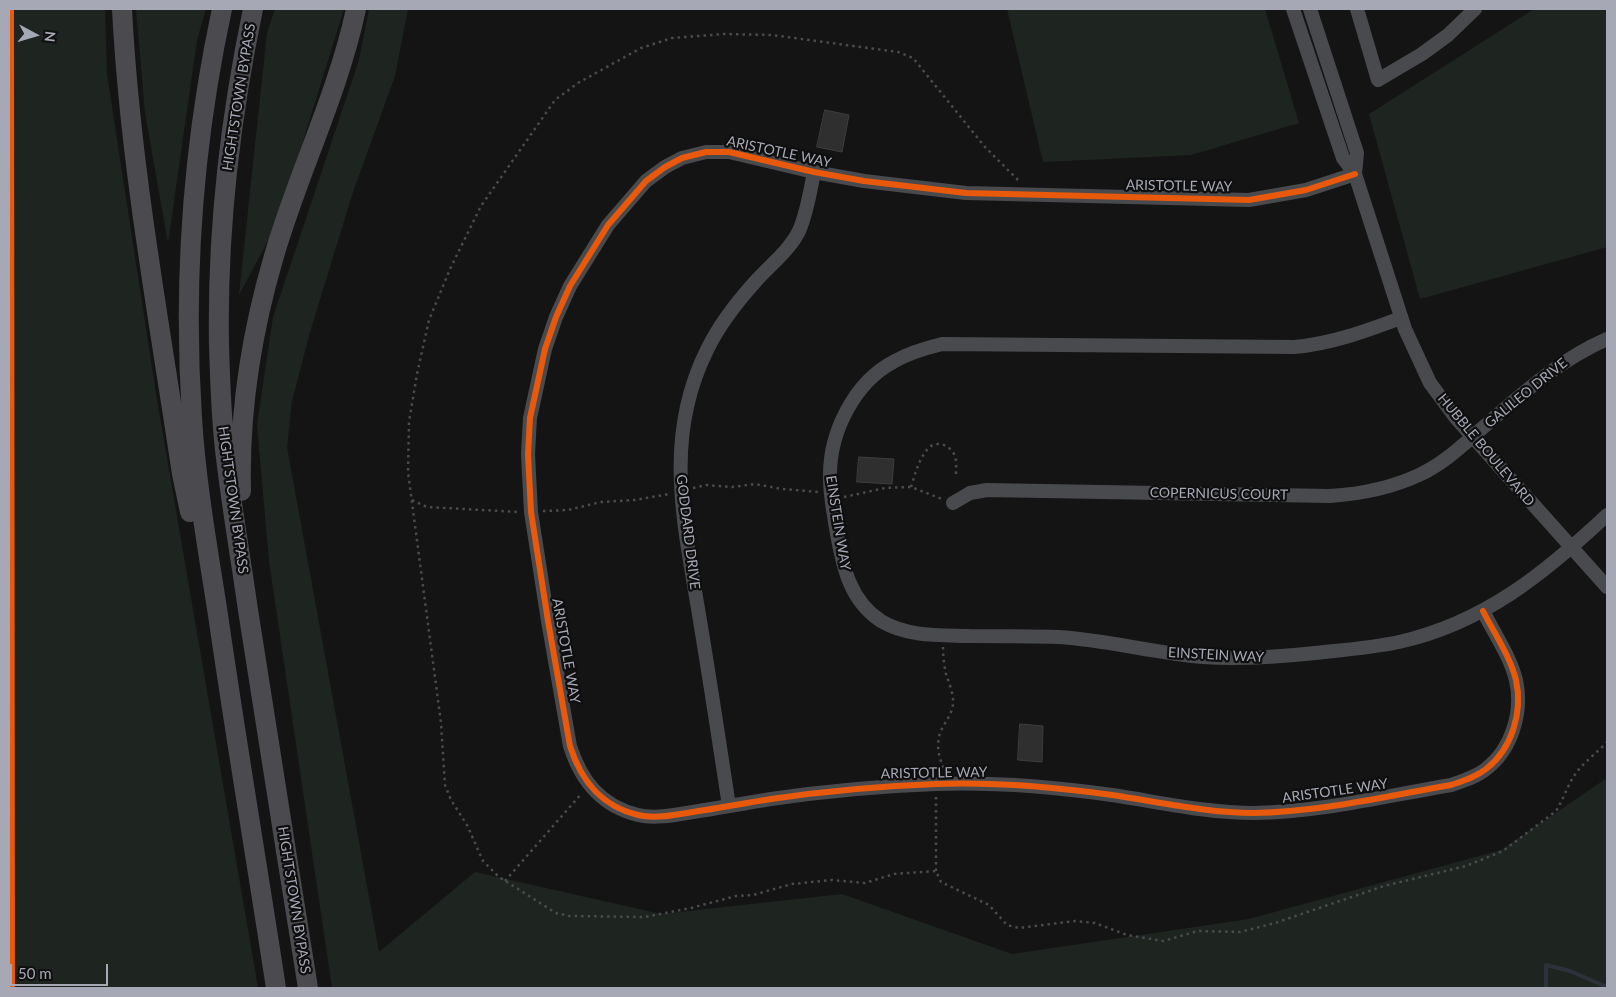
<!DOCTYPE html>
<style>
body{margin:0}
#map{position:relative;width:1616px;height:997px;overflow:hidden;background:#141415;font-family:Lato,sans-serif}
canvas{display:block}
.frame{position:absolute;inset:0;border:10px solid #a6a9b5;pointer-events:none}
.north{position:absolute;left:10px;top:10px;width:50px;height:50px;-webkit-text-stroke:4px #0f0f10;paint-order:stroke;rotate:96deg;font-size:14px;font-weight:700;line-height:20px;text-align:center;color:#a6a9b5}
.north::after{content:'';display:block;margin:auto;width:18px;height:22px;background:#a6a9b5;clip-path:polygon(50% 0,100% 100%,50% 72%,0 100%)}
.scale{position:absolute;left:10px;top:964px;width:98px;height:22px;box-sizing:border-box;border:2px solid #a6a9b5;border-top:0;padding-left:6px;font-size:15px;line-height:18px;white-space:nowrap;color:#a6a9b5;-webkit-text-stroke:4px #0f0f10;paint-order:stroke}
</style>
<div id="map">
<canvas width="1616" height="997"></canvas>
<div class="frame"></div>
<div class="north">N</div>
<div class="scale">50 m</div>
</div>
<script>
const context = document.querySelector('canvas').getContext('2d');
context.lineJoin = 'round';
function fillPath(path, color) { context.fillStyle = color; context.fill(path, 'evenodd'); }
function trace(path, color, width, dash) { context.strokeStyle = color; context.lineWidth = width; context.lineCap = dash ? 'butt' : 'round'; context.setLineDash(dash || []); context.stroke(path); }
function drawText(font, color, halo, rows, align = 'center') {
  context.font = font + ' Lato,sans-serif'; context.lineWidth = 4.5; context.setLineDash([]); context.textBaseline = 'middle'; context.strokeStyle = halo; context.fillStyle = color; for (const [text, x, y, turn = 0] of rows) {
    context.save(); context.translate(x, y); context.rotate((+turn || 0) * Math.PI / 180); context.textAlign = isNaN(turn) ? turn : align; if (halo) context.strokeText(text, 0, 0); context.fillText(text, 0, 0); context.restore();
  }
}
const green = new Path2D(`
 M 9,9 L 105,9 L 107,74 L 156,394 L 258,988 L 9,988 Z
 M 136,9 L 206,9 L 197,40 L 168,243 L 145,113 Z
 M 275,9 L 344,9 L 278,222 L 239,295 L 267,33 Z
 M 369,9 L 408,9 L 395,76 L 353,192 L 310,332 L 292,401 L 287,447 L 379,952 L 475,872 L 661,914 L 842,894 L 1012,954 L 1249,919 L 1501,850 L 1607,778 L 1607,988 L 332,988 L 269,561 L 257,425 L 273,317 L 359,60 Z
 M 1007,9 L 1265,9 L 1299,123 L 1191,155 L 1043,162 Z
 M 1534,9 L 1607,9 L 1607,247 L 1420,299 L 1369,114 Z`);
const stream = new Path2D(`
 M 1546,988 L 1546,965 L 1570,971 L 1607,987`);
const building = new Path2D(`
 M 825,110 L 849,115 L 842,152 L 817,147 Z
 M 859,457 L 894,459 L 892,484 L 857,482 Z
 M 1020,724 L 1043,726 L 1042,762 L 1018,760 Z`);
const path = new Path2D(`
 M 1018,180 L 985,147 L 913,58 L 898,52 L 772,35 L 724,34 L 672,38 L 641,48 L 578,83 L 555,100 L 481,206 L 450,269 L 429,320 L 417,374 L 409,422 L 408,472 L 441,723 L 445,785 L 451,800 L 467,825 L 483,861 L 499,877 L 556,913 L 569,916 L 645,917 L 691,908 L 736,896 L 753,895 L 792,884 L 832,880 L 865,883 L 894,874 L 936,871 L 941,882 L 989,905 L 1007,925 L 1019,928 L 1075,921 L 1095,923 L 1127,935 L 1163,941 L 1198,931 L 1240,932 L 1275,923 L 1384,886 L 1466,866 L 1503,851 L 1556,811 C 1563,800 1567,787 1574,776 C 1582,763 1597,753 1607,742
 M 911,487 C 915,474 918,462 926,451 C 933,440 948,443 954,454 C 957,460 956,467 956,474
 M 693,488 L 706,485 L 732,487 L 755,484 L 782,489 L 819,492
 M 844,497 L 885,488 L 911,487 L 942,499
 M 412,500 L 427,507 L 518,512
 M 543,511 L 568,510 L 601,502 L 635,500 L 669,494
 M 943,647 C 943,656 944,665 946,674 C 949,683 954,695 953,704 C 952,715 944,723 940,733 C 936,746 939,759 945,771
 M 936,871 L 936,795
 M 505,881 L 582,793`);
const minor = new Path2D(`
 M 1293,9 L 1343,158 L 1355,174 L 1405,329 L 1430,383 L 1456,418 L 1607,587
 M 1310,9 L 1357,153 L 1355,174
 M 1357,9 L 1378,80 L 1422,54 L 1448,35 L 1475,9
 M 1355,174 L 1306,190 L 1249,200 L 966,193 L 864,181 L 814,172 L 729,152 L 706,152 L 682,158 L 665,167 L 646,181 L 608,225 L 570,286 L 556,317 L 545,349 L 530,418 L 528,454 L 531,512 L 548,621 L 570,746 C 581,781 601,806 638,815 C 655,819 675,815 693,812 C 719,808 745,803 771,799 C 826,791 881,786 936,784 C 995,782 1054,787 1112,795 C 1159,802 1207,813 1254,813 C 1321,812 1386,796 1451,785 C 1463,781 1476,777 1486,769 C 1512,749 1523,712 1516,680 C 1510,656 1494,633 1483,611
 M 1401,318 C 1366,331 1331,344 1294,347 L 942,344 C 926,348 909,353 895,361 C 854,382 829,433 830,478 C 830,497 834,515 837,534 C 843,567 850,601 881,621 C 908,637 939,635 969,636 C 999,636 1029,636 1059,637 C 1107,640 1155,653 1203,657 C 1241,660 1278,657 1315,653 C 1343,650 1371,648 1399,642 C 1484,623 1545,573 1607,515
 M 953,503 L 970,493 L 987,490 L 1330,496 C 1361,494 1391,488 1419,475 C 1445,463 1465,443 1486,425 C 1524,392 1561,359 1607,339
 M 729,806 C 720,747 711,687 701,627 C 686,531 661,442 707,350 C 719,325 737,302 755,282 C 770,265 789,251 799,231 C 807,213 810,192 814,172`);
const highway = new Path2D(`
 M 122,9 C 130,165 159,319 182,474 L 190,512
 M 222,9 C 193,143 183,281 192,418 C 196,484 208,550 218,615 C 236,740 257,864 276,988
 M 253,9 C 230,119 217,231 219,344 C 220,382 221,420 226,458 C 232,509 241,560 248,610 C 267,737 288,862 308,988
 M 241,491 C 239,413 252,331 274,256 C 298,173 338,94 356,9`);
const cycleway = new Path2D(`
 M 11,9 L 12,988
 M 1355,174 L 1306,190 L 1249,200 L 966,193 L 864,181 L 814,172 L 729,152 L 706,152 L 682,158 L 665,167 L 646,181 L 608,225 L 570,286 L 556,317 L 545,349 L 530,418 L 528,454 L 531,512 L 548,621 L 570,746 C 581,781 601,806 638,815 C 655,819 675,815 693,812 C 719,808 745,803 771,799 C 826,791 881,786 936,784 C 995,782 1054,787 1112,795 C 1159,802 1207,813 1254,813 C 1321,812 1386,796 1451,785 C 1463,781 1476,777 1486,769 C 1512,749 1523,712 1516,680 C 1510,656 1494,633 1483,611`);
const streetNames = [
 ["HIGHTSTOWN BYPASS",239,97,-81],
 ["ARISTOTLE WAY",779,152,12],
 ["ARISTOTLE WAY",1179,186,1],
 ["GALILEO DRIVE",1526,393,-39],
 ["HUBBLE BOULEVARD",1486,450,50],
 ["COPERNICUS COURT",1219,494,1],
 ["HIGHTSTOWN BYPASS",233,500,82],
 ["EINSTEIN WAY",838,523,81],
 ["GODDARD DRIVE",688,532,83],
 ["ARISTOTLE WAY",566,651,80],
 ["EINSTEIN WAY",1216,655,3],
 ["ARISTOTLE WAY",934,773,-1],
 ["ARISTOTLE WAY",1335,791,-8],
 ["HIGHTSTOWN BYPASS",294,900,81]
];
fillPath(green, '#1e2520');
trace(stream, '#2c3239', 4);
fillPath(building, '#2f2f30');
trace(building, '#3d3e41', 1);
trace(path, '#4a4b4f', 2.5, [2.5, 4]);
trace(minor, '#494a4d', 14);
trace(highway, '#4b4b4f', 20);
trace(cycleway, '#e8590c', 6);
drawText('14px', '#a6a9b5', '#0f0f10', streetNames);
</script>
